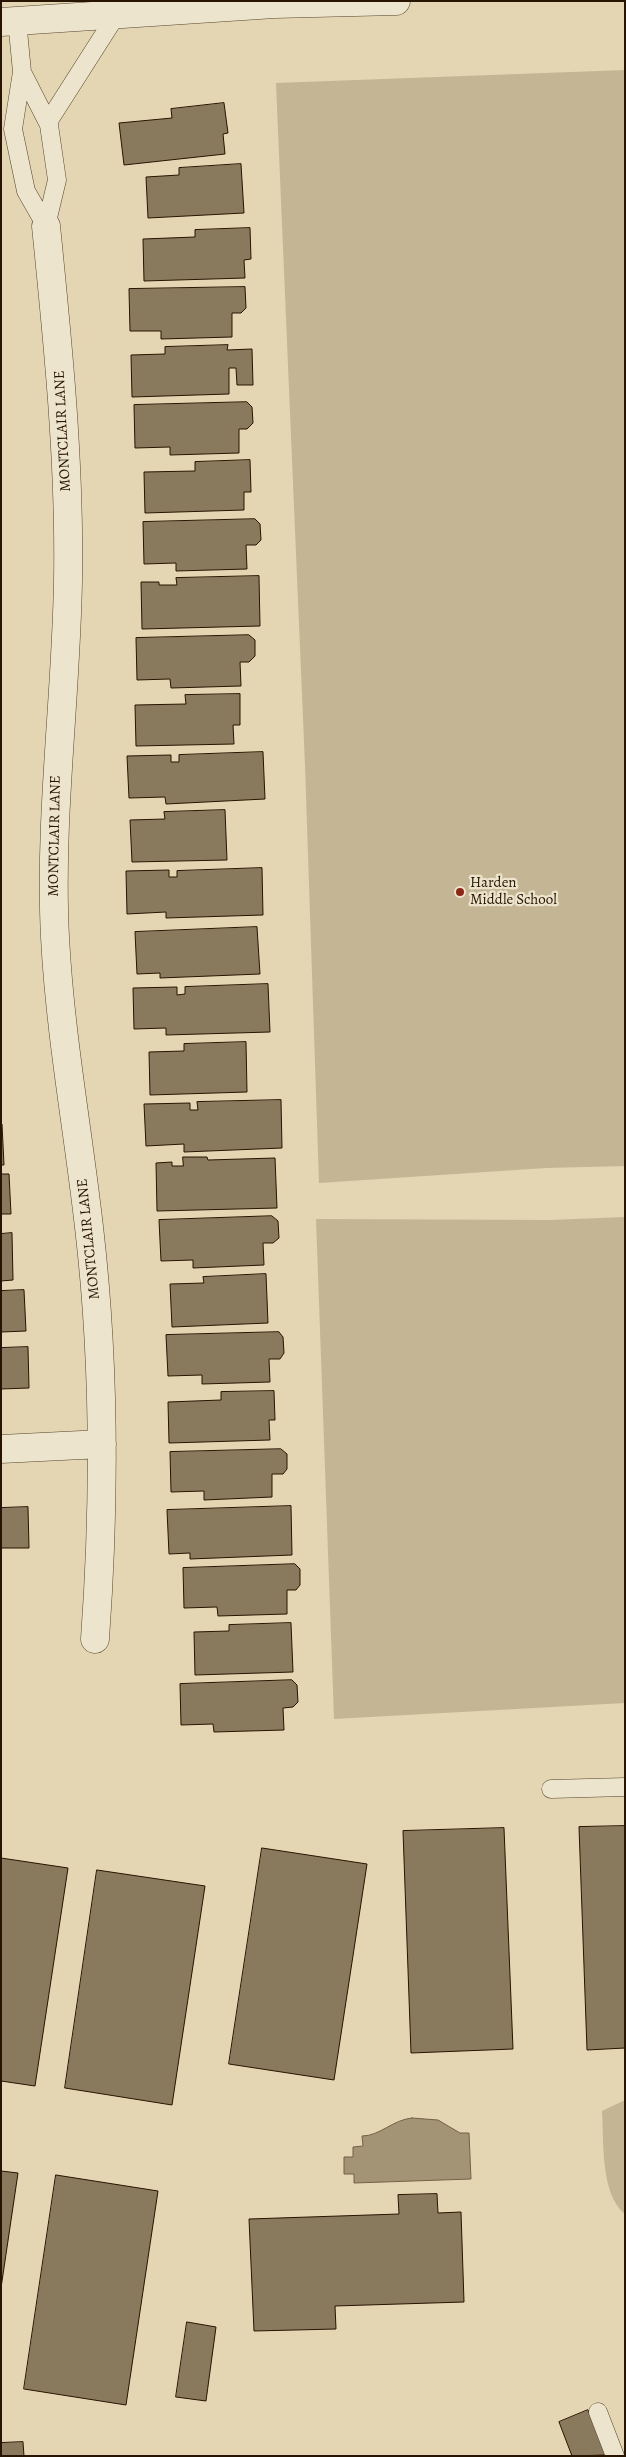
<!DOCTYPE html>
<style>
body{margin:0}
#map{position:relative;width:626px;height:2457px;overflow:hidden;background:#e4d6b2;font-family:Alegreya,serif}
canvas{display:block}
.frame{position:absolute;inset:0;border:2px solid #271401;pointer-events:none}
</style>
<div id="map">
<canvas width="626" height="2457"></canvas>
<div class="frame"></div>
</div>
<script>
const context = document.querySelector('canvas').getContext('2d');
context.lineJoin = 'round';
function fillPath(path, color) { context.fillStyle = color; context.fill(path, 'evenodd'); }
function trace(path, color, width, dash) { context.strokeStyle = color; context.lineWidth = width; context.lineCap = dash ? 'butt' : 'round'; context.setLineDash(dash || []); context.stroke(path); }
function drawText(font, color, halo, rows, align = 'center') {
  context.font = font + ' Alegreya,serif'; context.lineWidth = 4.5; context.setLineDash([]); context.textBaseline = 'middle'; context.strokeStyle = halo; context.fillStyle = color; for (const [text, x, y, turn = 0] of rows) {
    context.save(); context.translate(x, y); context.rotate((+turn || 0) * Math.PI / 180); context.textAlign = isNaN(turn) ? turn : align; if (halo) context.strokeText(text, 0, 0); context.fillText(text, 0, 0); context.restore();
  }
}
const green = new Path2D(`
 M 625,70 L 625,1166 L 546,1168 L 319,1183 L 305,765 L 276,83 Z
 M 625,1217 L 625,1703 L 334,1719 L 316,1219 L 550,1220 Z
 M 625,2100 L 625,2214 C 600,2194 604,2141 602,2111 Z`);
const water = new Path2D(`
 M 412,2118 L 438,2120 L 460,2133 L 469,2133 L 471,2179 L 354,2183 L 354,2174 L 344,2174 L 344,2157 L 353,2157 L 353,2147 L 363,2146 L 362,2136 C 380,2136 392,2120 412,2118 Z`);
const building = new Path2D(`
 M 224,103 L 228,133 L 223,134 L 225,154 L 124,165 L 119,123 L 172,118 L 171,109 Z
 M 241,164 L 244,213 L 148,218 L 146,177 L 179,175 L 179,168 Z
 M 250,228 L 251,259 L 244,260 L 245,278 L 144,281 L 143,239 L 195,237 L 195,230 Z
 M 245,287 L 246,308 L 241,313 L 232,313 L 232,337 L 161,339 L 161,331 L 130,331 L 129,289 Z
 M 228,345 L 227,350 L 252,349 L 253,385 L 237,385 L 236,368 L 229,368 L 229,394 L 132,397 L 131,355 L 165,354 L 165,347 Z
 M 247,402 L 252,407 L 253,423 L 247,429 L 239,429 L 239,453 L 170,455 L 170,447 L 135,448 L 134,405 Z
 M 250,460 L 251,492 L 244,492 L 244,510 L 145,513 L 144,472 L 195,471 L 195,462 Z
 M 255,519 L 260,524 L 261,540 L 256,545 L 246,545 L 247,569 L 176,571 L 176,563 L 144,564 L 143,522 Z
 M 259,576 L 260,626 L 142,629 L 141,582 L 159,582 L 159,585 L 177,585 L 176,578 Z
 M 249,635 L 255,640 L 255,656 L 249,662 L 240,662 L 241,686 L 171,688 L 170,679 L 137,680 L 136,638 Z
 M 240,694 L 240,725 L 233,725 L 234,744 L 136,746 L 135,705 L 186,704 L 185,695 Z
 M 263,752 L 265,799 L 166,804 L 165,797 L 129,798 L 127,756 L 171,755 L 171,762 L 179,762 L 179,755 Z
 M 225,810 L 227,860 L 132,862 L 130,820 L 165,819 L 164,812 Z
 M 262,868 L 263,915 L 166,918 L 166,912 L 127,914 L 126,871 L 169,870 L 169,877 L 177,877 L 177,871 Z
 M 257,927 L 260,974 L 160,978 L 160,973 L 137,974 L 135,932 Z
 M 268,984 L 270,1032 L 166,1035 L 166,1028 L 134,1029 L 133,988 L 177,987 L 177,995 L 185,994 L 185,987 Z
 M 246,1042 L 247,1092 L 150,1095 L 149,1052 L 184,1051 L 184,1044 Z
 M 281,1100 L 282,1148 L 184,1152 L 184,1144 L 146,1146 L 144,1104 L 190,1103 L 190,1110 L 198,1110 L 197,1102 Z
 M 1,1124 L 2,1124 L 4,1165 L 1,1165 Z
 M 183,1157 L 207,1157 L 208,1160 L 275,1158 L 277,1208 L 157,1211 L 156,1163 L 172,1162 L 172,1166 L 183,1166 Z
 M 1,1174 L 9,1174 L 11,1214 L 1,1214 Z
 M 272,1216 L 278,1221 L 279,1238 L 273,1243 L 263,1243 L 264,1265 L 193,1268 L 193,1260 L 161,1261 L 159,1220 Z
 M 12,1233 L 13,1280 L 1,1281 L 1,1234 Z
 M 266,1274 L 268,1323 L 172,1327 L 170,1284 L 204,1283 L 203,1277 Z
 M 24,1290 L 26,1331 L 1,1332 L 1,1291 Z
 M 279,1332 L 283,1337 L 284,1353 L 280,1359 L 269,1359 L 270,1382 L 202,1384 L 202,1375 L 168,1376 L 166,1335 Z
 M 28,1347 L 29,1388 L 1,1389 L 1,1348 Z
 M 274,1391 L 275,1420 L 269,1420 L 270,1440 L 169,1443 L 168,1402 L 221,1400 L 221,1392 Z
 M 281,1449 L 287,1454 L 287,1469 L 283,1474 L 272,1474 L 272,1497 L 204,1500 L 204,1491 L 171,1492 L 170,1452 Z
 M 291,1506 L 292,1555 L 190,1559 L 190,1553 L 169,1554 L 167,1510 Z
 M 28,1507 L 29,1548 L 1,1548 L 1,1508 Z
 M 295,1564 L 300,1569 L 300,1585 L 296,1590 L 287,1590 L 287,1614 L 218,1616 L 217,1607 L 184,1608 L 183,1568 Z
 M 291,1623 L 293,1672 L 195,1675 L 194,1632 L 229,1631 L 229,1625 Z
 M 292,1680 L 297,1685 L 298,1702 L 293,1707 L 283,1708 L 284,1730 L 214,1732 L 213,1724 L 181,1725 L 180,1684 Z
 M 625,1826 L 625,2048 L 587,2050 L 579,1827 Z
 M 504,1828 L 513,2049 L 411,2053 L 403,1831 Z
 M 262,1848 L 367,1864 L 334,2080 L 229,2064 Z
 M 1,1858 L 68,1868 L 35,2086 L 1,2081 Z
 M 97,1870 L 205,1886 L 172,2105 L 65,2088 Z
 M 1,2171 L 18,2173 L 1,2288 Z
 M 56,2175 L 158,2191 L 126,2405 L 24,2389 Z
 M 437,2194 L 438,2213 L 461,2212 L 464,2302 L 335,2306 L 336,2329 L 254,2331 L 249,2219 L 399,2214 L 398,2195 Z
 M 187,2322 L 216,2327 L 206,2401 L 176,2397 Z
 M 588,2410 L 606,2455 L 572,2456 L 559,2422 Z
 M 23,2442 L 24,2456 L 1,2456 L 1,2443 Z`);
const service = new Path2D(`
 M 17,20 L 22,72 L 13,129 L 26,191 L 46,226 L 57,180 L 49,125 L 22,72
 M 49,125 L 50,119 L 117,14
 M 551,1789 L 625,1787
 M 598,2412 L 615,2456`);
const minor = new Path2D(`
 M 46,226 C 58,344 70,463 68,581 C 66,700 49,818 55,937 C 60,1034 78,1130 89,1227 C 105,1364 105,1501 95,1639
 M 1,1449 L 102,1444`);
const tertiary = new Path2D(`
 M 1,22 L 274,4 L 396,1`);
const markers = [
 [460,892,5,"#8f2418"]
];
const streetNames = [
 ["MONTCLAIR LANE",63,431,-93],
 ["MONTCLAIR LANE",55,836,-89],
 ["MONTCLAIR LANE",89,1239,-96]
];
const poiNames = [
 ["Harden",470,883],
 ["Middle School",470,900]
];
fillPath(green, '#c4b594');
fillPath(water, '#a49476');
trace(water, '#726147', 1);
fillPath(building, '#89795d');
trace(building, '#271401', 1);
trace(service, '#56442d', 19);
trace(minor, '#56442d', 29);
trace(tertiary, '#56442d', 29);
trace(service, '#ede4cd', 18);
trace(minor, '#ede4cd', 28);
trace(tertiary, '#ede4cd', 28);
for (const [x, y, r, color] of markers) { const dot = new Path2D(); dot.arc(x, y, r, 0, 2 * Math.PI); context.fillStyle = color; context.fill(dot); trace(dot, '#ede4cd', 2); }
drawText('15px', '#271401', '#ede4cd', streetNames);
drawText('15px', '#271401', '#ede4cd', poiNames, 'left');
</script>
